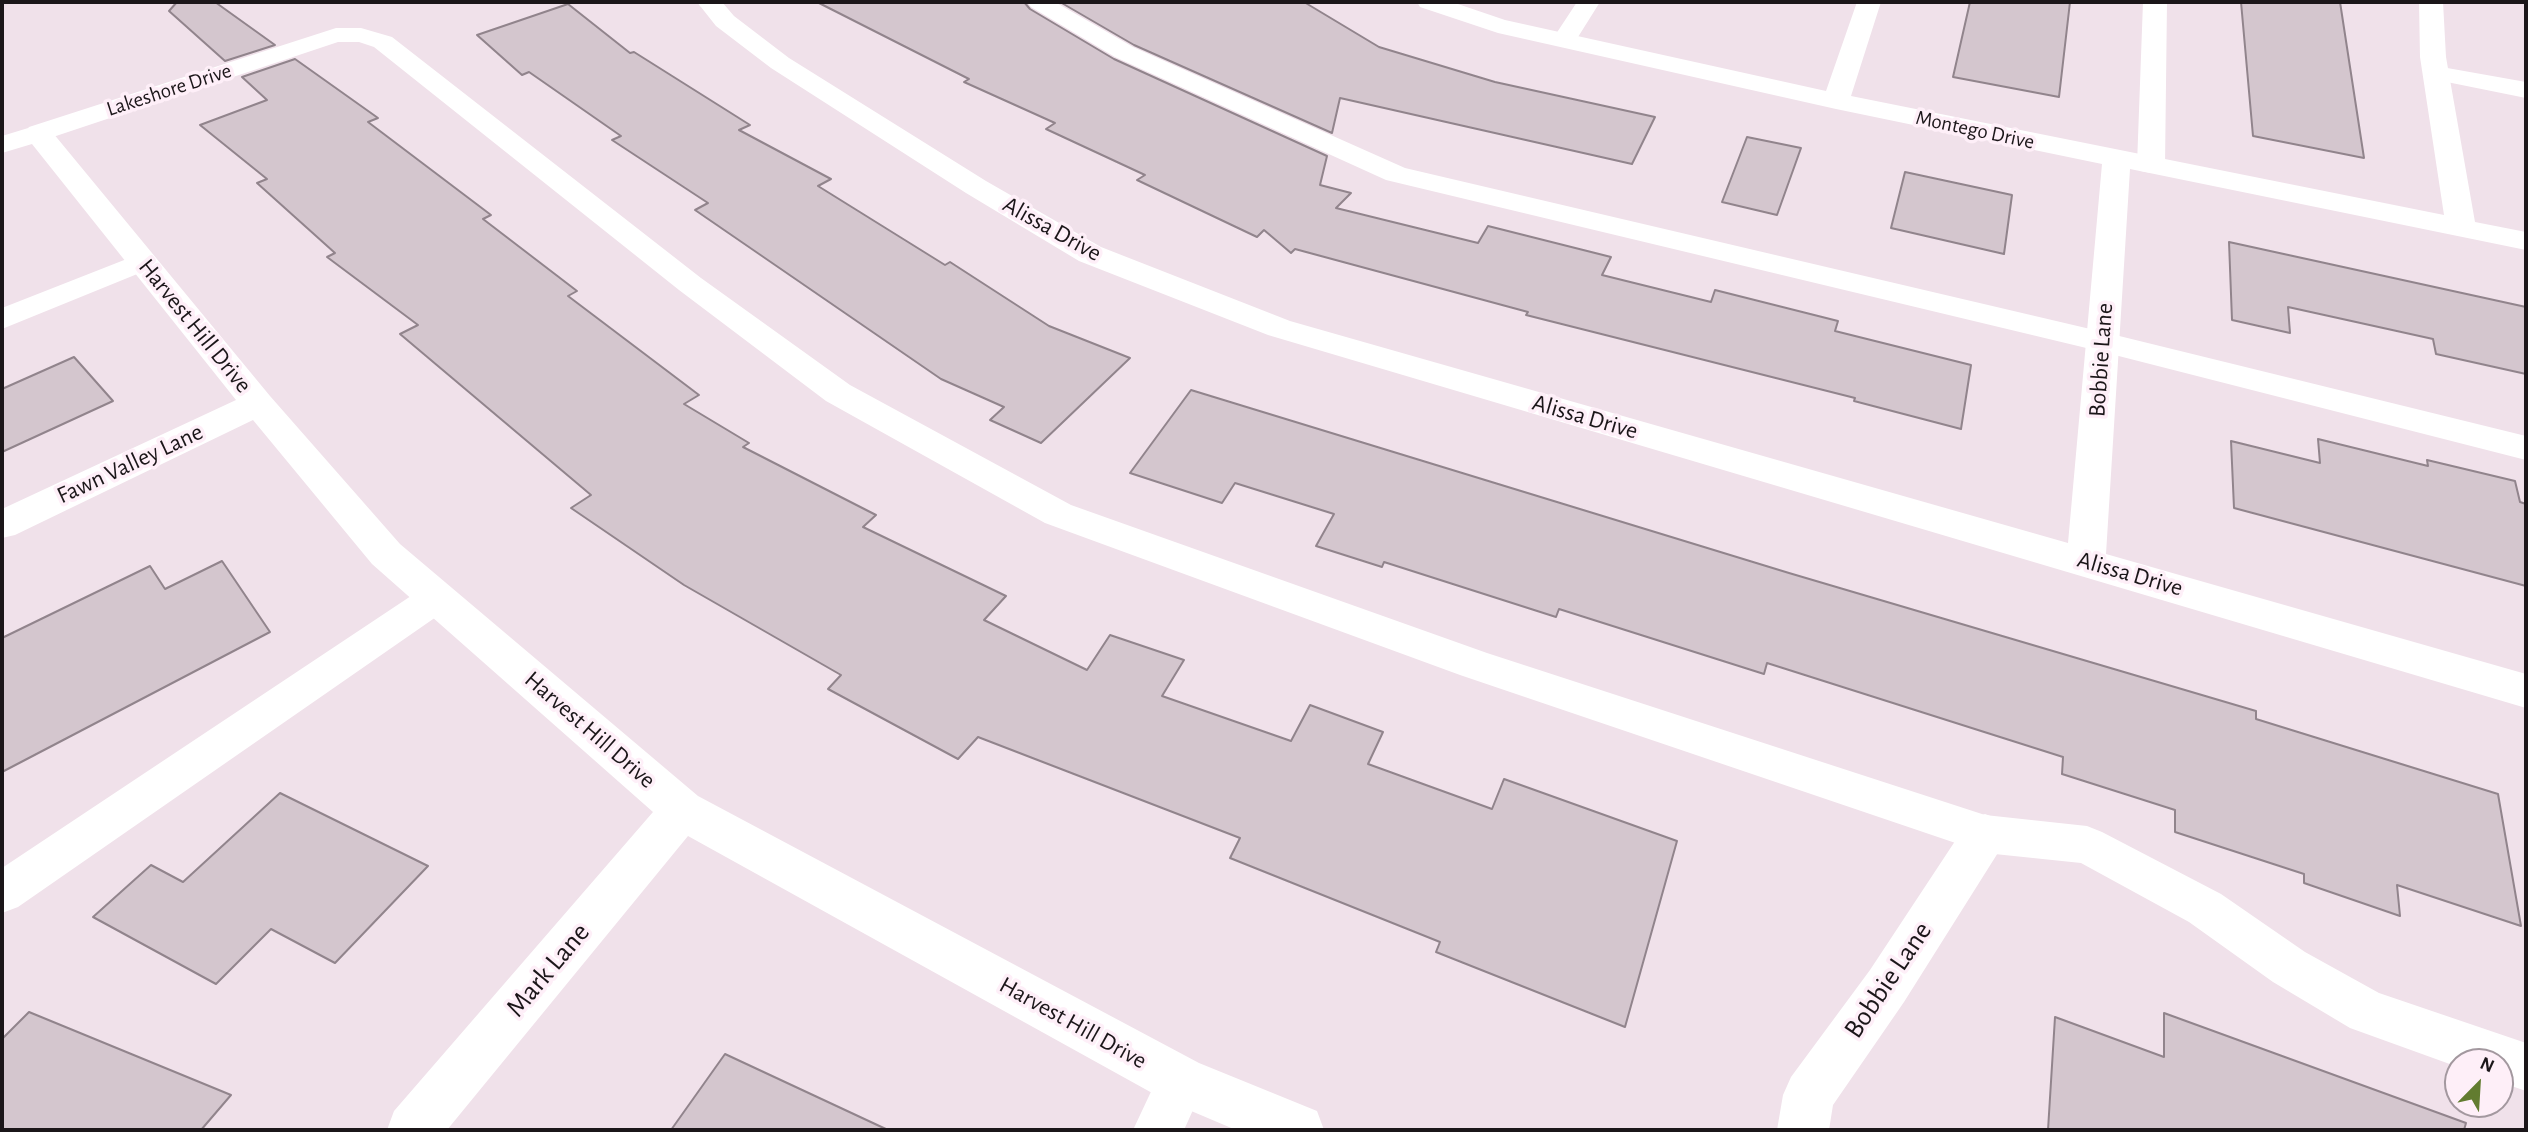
<!DOCTYPE html>
<style>
body{margin:0}
#map{position:relative;width:2528px;height:1132px;overflow:hidden;background:#f0e1ea;font-family:"Alegreya Sans",sans-serif}
canvas{display:block}
.frame{position:absolute;inset:0;border:4px solid #1b1619;pointer-events:none}
.north{position:absolute;left:2444px;top:1048px;width:70px;height:70px;box-sizing:border-box;background:#feeff8;border:2px solid #a3989f;border-radius:50%;rotate:24deg;font-size:19px;font-weight:700;line-height:28px;text-align:center;color:#1b1619}
.north::after{content:'';display:block;margin:auto;width:24px;height:32px;background:#627c30;clip-path:polygon(50% 0,100% 100%,50% 72%,0 100%)}
</style>
<div id="map">
<canvas width="2528" height="1132"></canvas>
<div class="frame"></div>
<div class="north">N</div>
</div>
<script>
const context = document.querySelector('canvas').getContext('2d');
context.lineJoin = 'round';
function fillPath(path, color) { context.fillStyle = color; context.fill(path, 'evenodd'); }
function trace(path, color, width, dash) { context.strokeStyle = color; context.lineWidth = width; context.lineCap = dash ? 'butt' : 'round'; context.setLineDash(dash || []); context.stroke(path); }
function drawText(font, color, halo, rows, align = 'center') {
  context.font = font + ' "Alegreya Sans",sans-serif'; context.lineWidth = 7; context.setLineDash([]); context.textBaseline = 'middle'; context.strokeStyle = halo; context.fillStyle = color; for (const [text, x, y, turn = 0] of rows) {
    context.save(); context.translate(x, y); context.rotate((+turn || 0) * Math.PI / 180); context.textAlign = isNaN(turn) ? turn : align; if (halo) context.strokeText(text, 0, 0); context.fillText(text, 0, 0); context.restore();
  }
}
const building = new Path2D(`
 M 177,2 L 215,2 L 275,45 L 225,61 L 169,11 Z
 M 817,2 L 1024,2 L 1030,9 L 1114,59 L 1327,156 L 1320,185 L 1351,193 L 1336,208 L 1478,243 L 1488,226 L 1611,257 L 1602,275 L 1711,302 L 1715,290 L 1838,321 L 1835,331 L 1971,365 L 1961,429 L 1854,401 L 1855,398 L 1526,315 L 1528,312 L 1295,249 L 1291,253 L 1264,230 L 1257,237 L 1137,180 L 1145,175 L 1046,129 L 1055,123 L 964,82 L 969,79 Z
 M 1060,2 L 1304,2 L 1379,47 L 1495,82 L 1655,117 L 1632,164 L 1340,98 L 1332,133 L 1134,45 Z
 M 1970,2 L 2070,2 L 2059,97 L 1953,77 Z
 M 2241,2 L 2340,2 L 2364,158 L 2253,136 Z
 M 568,4 L 630,53 L 634,52 L 750,125 L 739,130 L 831,179 L 818,186 L 945,265 L 950,262 L 1049,326 L 1130,358 L 1041,443 L 990,420 L 1004,407 L 941,379 L 695,210 L 708,203 L 612,140 L 621,136 L 529,72 L 522,75 L 477,35 Z
 M 295,59 L 378,118 L 368,122 L 491,215 L 483,219 L 577,291 L 568,296 L 699,395 L 684,404 L 749,443 L 743,447 L 876,515 L 863,527 L 1006,596 L 984,620 L 1087,670 L 1110,635 L 1184,660 L 1162,696 L 1291,741 L 1310,705 L 1383,732 L 1368,764 L 1492,809 L 1504,779 L 1677,841 L 1625,1027 L 1436,952 L 1440,942 L 1230,858 L 1240,838 L 978,737 L 958,759 L 828,689 L 841,675 L 684,585 L 571,508 L 591,495 L 400,334 L 418,325 L 327,257 L 335,253 L 257,183 L 267,179 L 200,125 L 267,100 L 242,77 Z
 M 1747,137 L 1801,148 L 1777,215 L 1722,202 Z
 M 1905,172 L 2012,195 L 2004,254 L 1891,228 Z
 M 2229,242 L 2526,307 L 2526,374 L 2436,354 L 2433,339 L 2288,307 L 2290,333 L 2232,320 Z
 M 74,357 L 113,401 L 2,452 L 2,389 Z
 M 1191,390 L 1789,573 L 2256,711 L 2256,719 L 2498,794 L 2521,926 L 2397,885 L 2400,916 L 2304,883 L 2304,874 L 2175,832 L 2175,810 L 2062,774 L 2063,757 L 1767,663 L 1764,674 L 1559,609 L 1556,617 L 1384,562 L 1382,567 L 1316,546 L 1334,514 L 1235,483 L 1222,503 L 1130,473 Z
 M 2318,439 L 2428,466 L 2427,460 L 2515,481 L 2520,502 L 2526,504 L 2526,586 L 2234,508 L 2231,441 L 2320,463 Z
 M 222,561 L 270,632 L 2,772 L 2,638 L 150,566 L 165,589 Z
 M 280,793 L 428,866 L 335,963 L 271,929 L 216,984 L 93,917 L 151,865 L 183,882 Z
 M 29,1012 L 231,1095 L 201,1130 L 2,1130 L 2,1039 Z
 M 2164,1013 L 2466,1123 L 2464,1130 L 2048,1130 L 2055,1017 L 2164,1057 Z
 M 725,1054 L 888,1130 L 671,1130 Z`);
const lane = new Path2D(`
 M 697,2 L 722,2 L 718,7 L 701,7 Z
 M 1027,2 L 1055,2 L 1133,47 L 1405,168 L 2103,332 L 2526,436 L 2526,460 L 2103,352 L 1386,180 L 1115,57 L 1031,7 Z
 M 1577,2 L 1600,2 L 1573,45 L 1564,47 L 1555,45 L 1552,40 Z
 M 2143,2 L 2167,2 L 2165,165 L 2161,171 L 2151,173 L 2141,171 L 2137,165 Z
 M 336,28 L 361,28 L 392,37 L 701,278 L 850,385 L 1071,505 L 1487,653 L 1985,815 L 2087,826 L 2102,832 L 2221,894 L 2305,952 L 2379,993 L 2526,1043 L 2526,1091 L 2500,1082 L 2500,1062 L 2458,1062 L 2458,1067 L 2350,1028 L 2273,982 L 2189,922 L 2081,863 L 1985,853 L 1460,675 L 1045,523 L 826,401 L 679,290 L 374,47 L 359,42 L 338,42 L 47,139 L 38,141 L 29,139 L 25,133 L 29,127 Z
 M 2436,66 L 2526,82 L 2526,98 L 2427,78 L 2424,73 L 2427,68 Z
 M 142,253 L 152,256 L 157,262 L 152,268 L 2,329 L 2,308 Z
 M 436,584 L 449,588 L 455,598 L 449,608 L 18,907 L 2,913 L 2,868 L 423,588 Z
 M 1181,1057 L 1198,1064 L 1206,1081 L 1184,1130 L 1133,1130 L 1164,1064 Z`);
const street = new Path2D(`
 M 697,2 L 722,2 L 734,16 L 789,58 L 986,181 L 1101,247 L 1290,321 L 2068,543 L 2102,164 L 1836,109 L 1498,33 L 1420,7 L 1417,2 L 1452,2 L 1505,20 L 1826,91 L 1857,2 L 1881,2 L 1851,96 L 2444,215 L 2420,57 L 2419,2 L 2443,2 L 2446,57 L 2475,222 L 2526,232 L 2526,250 L 2130,169 L 2106,554 L 2526,674 L 2526,708 L 1268,335 L 1079,261 L 966,193 L 771,68 L 716,26 Z
 M 38,125 L 48,127 L 270,396 L 400,544 L 698,796 L 1199,1063 L 1317,1111 L 1324,1130 L 1236,1130 L 1163,1099 L 688,836 L 447,1130 L 387,1130 L 394,1111 L 653,812 L 372,564 L 253,420 L 15,535 L 2,538 L 2,509 L 236,400 L 32,144 L 2,153 L 2,136 Z
 M 1985,814 L 2001,820 L 2008,834 L 2001,848 L 1904,1002 L 1833,1105 L 1829,1130 L 1777,1130 L 1783,1095 L 1791,1077 L 1870,970 L 1969,820 Z`);
const farStreetnames = [
 ["Lakeshore Drive",169,90,-18],
 ["Montego Drive",1975,130,12]
];
const streetNames = [
 ["Alissa Drive",1052,229,29],
 ["Harvest Hill Drive",195,326,51],
 ["Bobbie Lane",2101,360,-86],
 ["Alissa Drive",1585,417,16],
 ["Fawn Valley Lane",130,464,-25],
 ["Alissa Drive",2130,574,16],
 ["Harvest Hill Drive",590,730,41],
 ["Harvest Hill Drive",1073,1023,29]
];
const nearStreetnames = [
 ["Mark Lane",548,970,-50],
 ["Bobbie Lane",1888,980,-56]
];
fillPath(building, '#d4c6ce');
trace(building, '#91848c', 2);
fillPath(lane, '#fff');
fillPath(street, '#fff');
drawText('21px', '#1b1619', '#feeff8', farStreetnames);
drawText('24px', '#1b1619', '#feeff8', streetNames);
drawText('28px', '#1b1619', '#feeff8', nearStreetnames);
</script>
